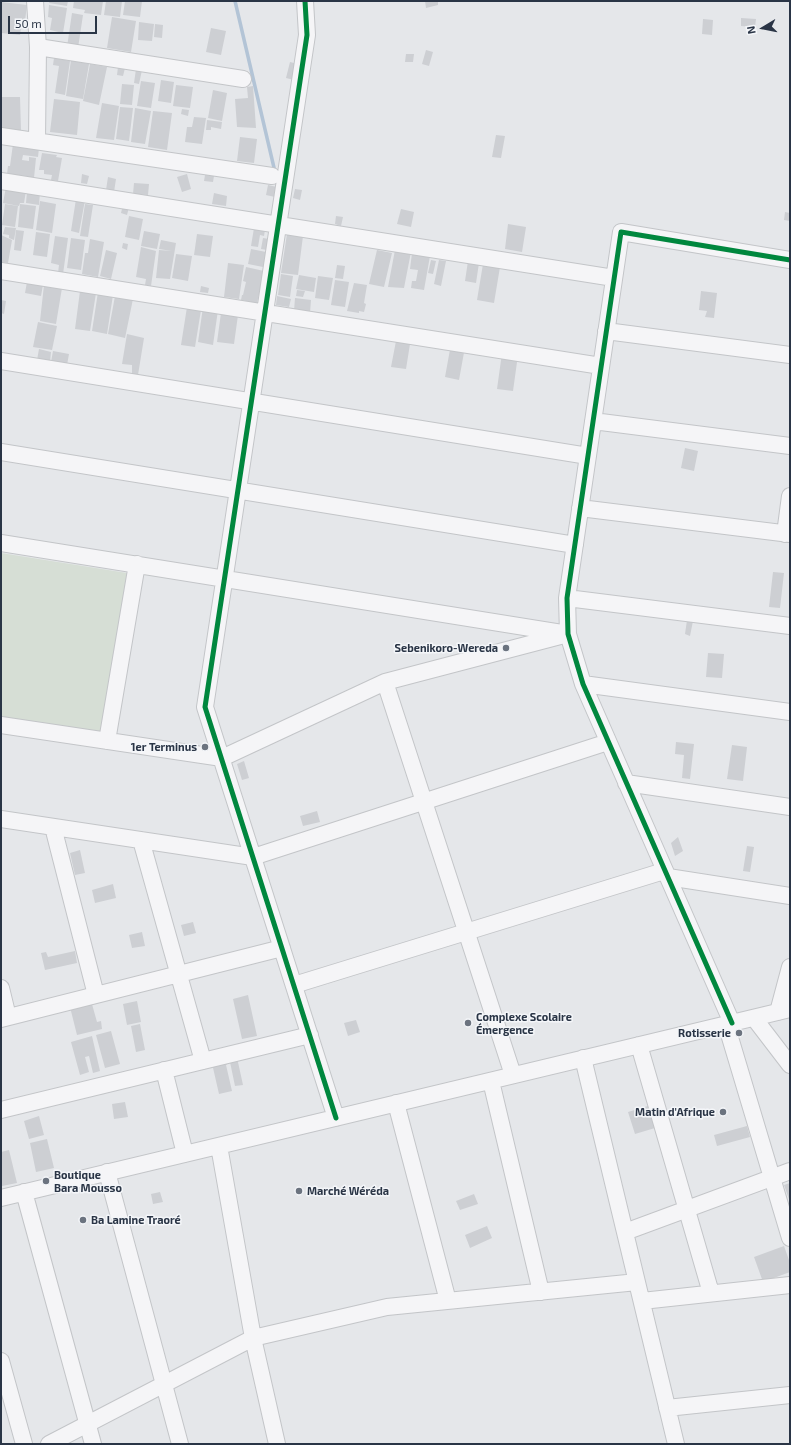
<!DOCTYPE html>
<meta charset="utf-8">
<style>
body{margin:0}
#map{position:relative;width:791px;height:1445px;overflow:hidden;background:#e5e7ea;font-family:"Exo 2",sans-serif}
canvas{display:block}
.frame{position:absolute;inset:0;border:2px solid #2a3546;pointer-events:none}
.north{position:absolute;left:743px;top:8px;width:40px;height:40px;-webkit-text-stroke:3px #f4f6f9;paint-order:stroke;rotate:260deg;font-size:11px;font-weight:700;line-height:16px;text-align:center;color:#2a3546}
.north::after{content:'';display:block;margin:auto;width:14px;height:18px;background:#2a3546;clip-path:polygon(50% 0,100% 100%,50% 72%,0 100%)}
.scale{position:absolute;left:8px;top:16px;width:89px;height:18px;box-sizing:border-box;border:2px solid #2a3546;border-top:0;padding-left:5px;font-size:12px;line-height:14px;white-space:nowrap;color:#2a3546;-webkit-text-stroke:3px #f4f6f9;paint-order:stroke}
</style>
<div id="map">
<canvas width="791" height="1445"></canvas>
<div class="frame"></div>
<div class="north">N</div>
<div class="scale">50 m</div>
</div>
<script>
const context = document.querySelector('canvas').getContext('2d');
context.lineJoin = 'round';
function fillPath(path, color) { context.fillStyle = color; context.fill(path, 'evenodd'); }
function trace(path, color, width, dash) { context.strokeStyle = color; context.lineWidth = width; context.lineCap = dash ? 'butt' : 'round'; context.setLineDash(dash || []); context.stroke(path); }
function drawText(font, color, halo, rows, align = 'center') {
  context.font = font + ' "Exo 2",sans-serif'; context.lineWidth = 3; context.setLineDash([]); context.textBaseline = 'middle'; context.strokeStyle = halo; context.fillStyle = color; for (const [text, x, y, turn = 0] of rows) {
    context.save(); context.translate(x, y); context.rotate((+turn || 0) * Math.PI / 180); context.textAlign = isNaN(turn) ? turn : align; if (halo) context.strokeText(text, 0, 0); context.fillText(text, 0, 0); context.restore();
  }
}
const green = new Path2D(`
 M 1,553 L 127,573 L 101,734 L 1,718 Z`);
const stream = new Path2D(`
 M 235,1 L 275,172`);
const building = new Path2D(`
 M 50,1 L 68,1 L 67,6 L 49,3 Z
 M 74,1 L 103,1 L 101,15 L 84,13 L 85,10 L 73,8 Z
 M 106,1 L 122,1 L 120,17 L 104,15 Z
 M 125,1 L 142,1 L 140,17 L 123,15 Z
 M 425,1 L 438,1 L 438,5 L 426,8 Z
 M 1,2 L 27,5 L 24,29 L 21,28 L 20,35 L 1,33 Z
 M 49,5 L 67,8 L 63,33 L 50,30 L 52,18 L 48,17 Z
 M 72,13 L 83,15 L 78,48 L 67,47 Z
 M 112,17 L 136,21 L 131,52 L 107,48 Z
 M 741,18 L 756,19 L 755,27 L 741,26 Z
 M 703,19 L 713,20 L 712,35 L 702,34 Z
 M 139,22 L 154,24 L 152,41 L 138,40 Z
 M 155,24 L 163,25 L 162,38 L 154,37 Z
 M 211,28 L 226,31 L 221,55 L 206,52 Z
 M 426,50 L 433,52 L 429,66 L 422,64 Z
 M 406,54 L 414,54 L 413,62 L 405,62 Z
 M 54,58 L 70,61 L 65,95 L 55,93 L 59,66 L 53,65 Z
 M 71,60 L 89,64 L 83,99 L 66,96 Z
 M 290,62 L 298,64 L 294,80 L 286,78 Z
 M 90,64 L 107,67 L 99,105 L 83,101 Z
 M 118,67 L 125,68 L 123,76 L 117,75 Z
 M 136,69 L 142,70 L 139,84 L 134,83 Z
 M 161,80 L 174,82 L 171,103 L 158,101 Z
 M 141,81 L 155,83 L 151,108 L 137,106 Z
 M 122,84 L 134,85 L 132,105 L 120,104 Z
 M 176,85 L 193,87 L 190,108 L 173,106 Z
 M 253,86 L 256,128 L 237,127 L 235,99 L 248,98 L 247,87 Z
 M 213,90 L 227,93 L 222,121 L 208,118 Z
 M 1,97 L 20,97 L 21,131 L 1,131 Z
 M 54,99 L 80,102 L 77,135 L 50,132 Z
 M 102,103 L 119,106 L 114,140 L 96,138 Z
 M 120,107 L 133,108 L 129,141 L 116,139 Z
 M 135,108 L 151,111 L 145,144 L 131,142 Z
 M 182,109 L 189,110 L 188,116 L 181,114 Z
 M 153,111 L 172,113 L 167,150 L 148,147 Z
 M 194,117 L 206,118 L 202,144 L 185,142 L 187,127 L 192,127 Z
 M 207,120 L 222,122 L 221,129 L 211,127 L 211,130 L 206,130 Z
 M 496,135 L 505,136 L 501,158 L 492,157 Z
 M 240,137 L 257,139 L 254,163 L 237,161 Z
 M 13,144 L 32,147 L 31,156 L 23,155 L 22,160 L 29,161 L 29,157 L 36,158 L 34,178 L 26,177 L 26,176 L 7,174 L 8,166 L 10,166 Z
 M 32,147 L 39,148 L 38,157 L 31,156 Z
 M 42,153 L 57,155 L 56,157 L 62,158 L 58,181 L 51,180 L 52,175 L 44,174 L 44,170 L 39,170 Z
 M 82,174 L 89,176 L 87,184 L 81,183 Z
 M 187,174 L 191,189 L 182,192 L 177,177 Z
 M 205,175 L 214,176 L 213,182 L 204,181 Z
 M 108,177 L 116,179 L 114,192 L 106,190 Z
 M 134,183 L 149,184 L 148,195 L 133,194 Z
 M 268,185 L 277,187 L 275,197 L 266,195 Z
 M 6,187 L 26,191 L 24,203 L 20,203 L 19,206 L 3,203 Z
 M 295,189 L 302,190 L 300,200 L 293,198 Z
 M 27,191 L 40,192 L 39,205 L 26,203 Z
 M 214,193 L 227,196 L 226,206 L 212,204 Z
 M 76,199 L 85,200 L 79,233 L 71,231 Z
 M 40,201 L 56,204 L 52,233 L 36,230 Z
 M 5,204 L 18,206 L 15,227 L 2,225 Z
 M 20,204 L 36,206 L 33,229 L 18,227 Z
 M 85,204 L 93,205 L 88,237 L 80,236 Z
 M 123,205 L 129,207 L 127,215 L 121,213 Z
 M 401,209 L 414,212 L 411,227 L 397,224 Z
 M 785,212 L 790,213 L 790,221 L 784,220 Z
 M 129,216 L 143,219 L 139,240 L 125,237 Z
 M 336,216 L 343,217 L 341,226 L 335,224 Z
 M 508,224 L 526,227 L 522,252 L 505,249 Z
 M 5,227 L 16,228 L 14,240 L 9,238 L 9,235 L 3,234 Z
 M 254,228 L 265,230 L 264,236 L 260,235 L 258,247 L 251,246 Z
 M 16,230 L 24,231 L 21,251 L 14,250 Z
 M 144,231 L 160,234 L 157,249 L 141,246 Z
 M 36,232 L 50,234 L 47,257 L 33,255 Z
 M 197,234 L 213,236 L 210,257 L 194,255 Z
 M 287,234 L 303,236 L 298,275 L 281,273 Z
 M 1,235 L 12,240 L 8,263 L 1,262 Z
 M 55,236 L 68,238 L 63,274 L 58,273 L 59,265 L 51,263 Z
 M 71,238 L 85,240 L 81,270 L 67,268 Z
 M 263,238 L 269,239 L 267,250 L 261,249 Z
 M 90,239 L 104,242 L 98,277 L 82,274 L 85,253 L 88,253 Z
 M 161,240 L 176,243 L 170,279 L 156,278 L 159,250 L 172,251 L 159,249 Z
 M 123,243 L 128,244 L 127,250 L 122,248 Z
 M 141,247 L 156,251 L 151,286 L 145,285 L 146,279 L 136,277 Z
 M 251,249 L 266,252 L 263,267 L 248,264 Z
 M 106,250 L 117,253 L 111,279 L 100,276 Z
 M 377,250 L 392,253 L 384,287 L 369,284 Z
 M 395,250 L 411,252 L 404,288 L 388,287 Z
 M 412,253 L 430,256 L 424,290 L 411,288 L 412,281 L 416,281 L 418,270 L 410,269 Z
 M 176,254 L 192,256 L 188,281 L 172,278 Z
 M 431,260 L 436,261 L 433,274 L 428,273 Z
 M 439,260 L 446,261 L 441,286 L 434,284 Z
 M 468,261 L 479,263 L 476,283 L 465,281 Z
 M 228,263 L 244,265 L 239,299 L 224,297 Z
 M 483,264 L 500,267 L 494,303 L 477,300 Z
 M 337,265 L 345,266 L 343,279 L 335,278 Z
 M 246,267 L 264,271 L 257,303 L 241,300 L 242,295 L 243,295 L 246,282 L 243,281 Z
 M 281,274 L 293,276 L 290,297 L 278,295 Z
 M 299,275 L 316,278 L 314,292 L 296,289 Z
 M 318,276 L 333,278 L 329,300 L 315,298 Z
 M 335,280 L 349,282 L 345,307 L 331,305 Z
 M 27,282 L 43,285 L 41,296 L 25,293 Z
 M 354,283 L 367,285 L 364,303 L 366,304 L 364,312 L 359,311 L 359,313 L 347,311 Z
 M 44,285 L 62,288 L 56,324 L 40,321 Z
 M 201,286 L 209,288 L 208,293 L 200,292 Z
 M 297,290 L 305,291 L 303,297 L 296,296 Z
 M 80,291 L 96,293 L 90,331 L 75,329 Z
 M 701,291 L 717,293 L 714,318 L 705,317 L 707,311 L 699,310 Z
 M 98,292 L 113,295 L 107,334 L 92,331 Z
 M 115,296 L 133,299 L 125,338 L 108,334 Z
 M 277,296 L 291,299 L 289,307 L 276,305 Z
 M 295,298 L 311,300 L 310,313 L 294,311 Z
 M 1,300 L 6,301 L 4,314 L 1,313 Z
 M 187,307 L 201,310 L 195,347 L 181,345 Z
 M 203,307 L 218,310 L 213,345 L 198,342 Z
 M 221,313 L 238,315 L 234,344 L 217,342 Z
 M 38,322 L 57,326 L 52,350 L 33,347 Z
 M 127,334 L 144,338 L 138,375 L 132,374 L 132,365 L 122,364 Z
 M 396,341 L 410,344 L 406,369 L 391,367 Z
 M 451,344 L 465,347 L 459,380 L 445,377 Z
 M 39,349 L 51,352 L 50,362 L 37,360 Z
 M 53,351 L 69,354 L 67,365 L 51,362 Z
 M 502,353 L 518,355 L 513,391 L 497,389 Z
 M 685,448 L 698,451 L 694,471 L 681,468 Z
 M 773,572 L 784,573 L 780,608 L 769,607 Z
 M 687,620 L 693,621 L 690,636 L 685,634 Z
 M 708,653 L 724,654 L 722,678 L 706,677 Z
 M 676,742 L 694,744 L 690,779 L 682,778 L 684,755 L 675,754 Z
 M 732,745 L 747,747 L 743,781 L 727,779 Z
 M 244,761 L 249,778 L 242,780 L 237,764 Z
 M 317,811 L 320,822 L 303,826 L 300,816 Z
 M 678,837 L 683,851 L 675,856 L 671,843 Z
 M 747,846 L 754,847 L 750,872 L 743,871 Z
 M 80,850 L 85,873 L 75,875 L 70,853 Z
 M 113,884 L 116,898 L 95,903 L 92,890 Z
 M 193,922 L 196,933 L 184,936 L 181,925 Z
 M 142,932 L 145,946 L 132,948 L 129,935 Z
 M 75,951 L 77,963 L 45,970 L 41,953 L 46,952 L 48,957 Z
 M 248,995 L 257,1036 L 242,1039 L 233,999 Z
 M 90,997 L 97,1022 L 101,1021 L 102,1029 L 77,1035 L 69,1003 Z
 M 137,1001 L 141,1022 L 127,1025 L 123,1004 Z
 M 356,1020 L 360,1032 L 348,1036 L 344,1023 Z
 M 140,1024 L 145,1050 L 136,1052 L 131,1026 Z
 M 111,1031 L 120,1064 L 105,1068 L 96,1035 Z
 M 92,1036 L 100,1071 L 93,1073 L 89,1056 L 85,1057 L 89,1072 L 80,1075 L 71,1042 Z
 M 236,1053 L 243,1085 L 235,1086 L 230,1062 L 226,1065 L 232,1091 L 219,1094 L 211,1059 Z
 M 125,1102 L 128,1117 L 114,1119 L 112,1104 Z
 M 648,1106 L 655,1128 L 635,1134 L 628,1112 Z
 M 39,1116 L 44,1135 L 29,1139 L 24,1121 Z
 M 747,1126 L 750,1137 L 717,1146 L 714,1135 Z
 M 47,1139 L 54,1168 L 36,1172 L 30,1143 Z
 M 9,1150 L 17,1183 L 2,1186 L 1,1152 Z
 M 790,1183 L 790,1202 L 784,1185 Z
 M 160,1192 L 163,1202 L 153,1204 L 151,1194 Z
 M 474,1194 L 478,1204 L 460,1210 L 456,1201 Z
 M 487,1226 L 492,1238 L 470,1248 L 465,1235 Z
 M 784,1246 L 790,1263 L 790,1272 L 763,1282 L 754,1257 Z`);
const minor = new Path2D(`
 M 35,1 L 38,47 L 37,141
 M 305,1 L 307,35 L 205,707 L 336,1118
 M 38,47 L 243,79
 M 1,136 L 272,176
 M 1,181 L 614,278
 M 1,271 L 601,366
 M 606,331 L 790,355
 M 1,361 L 588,456
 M 593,421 L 790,446
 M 1,452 L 575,545
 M 580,508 L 790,534
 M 785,534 L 790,496
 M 1,543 L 562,633
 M 567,598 L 790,626
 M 385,682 L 513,1075
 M 583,684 L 790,712
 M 1,725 L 222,758 L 385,682 L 568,634
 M 107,741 L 137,564
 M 626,783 L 790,807
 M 1,819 L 253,857 L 608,742
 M 53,827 L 96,995
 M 141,840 L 203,1061
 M 668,877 L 790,896
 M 294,985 L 664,871
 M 1,988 L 8,1017
 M 778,1012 L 790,967
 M 754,1018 L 790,1065
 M 1,1019 L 282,948
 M 732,1023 L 583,684 L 568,634 L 567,598 L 621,232 L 790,260
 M 726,1024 L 790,1238
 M 639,1045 L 711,1293
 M 583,1058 L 676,1444
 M 164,1070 L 185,1154
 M 491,1081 L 541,1292
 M 396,1103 L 448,1301
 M 1,1110 L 310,1035
 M 219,1146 L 253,1338 L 277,1444
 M 107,1172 L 180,1444
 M 24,1192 L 93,1444
 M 1,1198 L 790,1009
 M 625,1232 L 790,1171
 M 642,1301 L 790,1285
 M 1,1361 L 24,1444
 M 667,1408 L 790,1395
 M 49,1444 L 253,1338 L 387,1307 L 637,1282`);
const cycleway = new Path2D(`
 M 305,1 L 307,35 L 205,707 L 336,1118
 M 732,1023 L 583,684 L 568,634 L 567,598 L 621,232 L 790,260`);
const markers = [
 [506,648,4,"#6b737f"],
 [205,747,4,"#6b737f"],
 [468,1023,4,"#6b737f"],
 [739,1033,4,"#6b737f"],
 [723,1112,4,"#6b737f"],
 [46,1181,4,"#6b737f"],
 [299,1191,4,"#6b737f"],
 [83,1220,4,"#6b737f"]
];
const poiNames = [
 ["Sebenikoro-Wereda",498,648],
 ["1er Terminus",197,747],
 ["Complexe Scolaire",476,1017,"left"],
 ["Émergence",476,1030,"left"],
 ["Rotisserie",731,1033],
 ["Matin d'Afrique",715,1112],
 ["Boutique",54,1175,"left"],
 ["Bara Mousso",54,1188,"left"],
 ["Marché Wéréda",307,1191,"left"],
 ["Ba Lamine Traoré",91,1220,"left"]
];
fillPath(green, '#d6ded5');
trace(stream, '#b3c4d6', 3.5);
fillPath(building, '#cdcfd3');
trace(minor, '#c3c5c8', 18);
trace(minor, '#f5f5f7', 16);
trace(cycleway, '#00873e', 5);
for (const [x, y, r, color] of markers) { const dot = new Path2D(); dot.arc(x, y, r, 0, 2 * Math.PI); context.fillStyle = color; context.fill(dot); trace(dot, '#f4f6f9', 1.5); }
drawText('bold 11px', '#2a3546', '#f4f6f9', poiNames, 'right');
</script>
